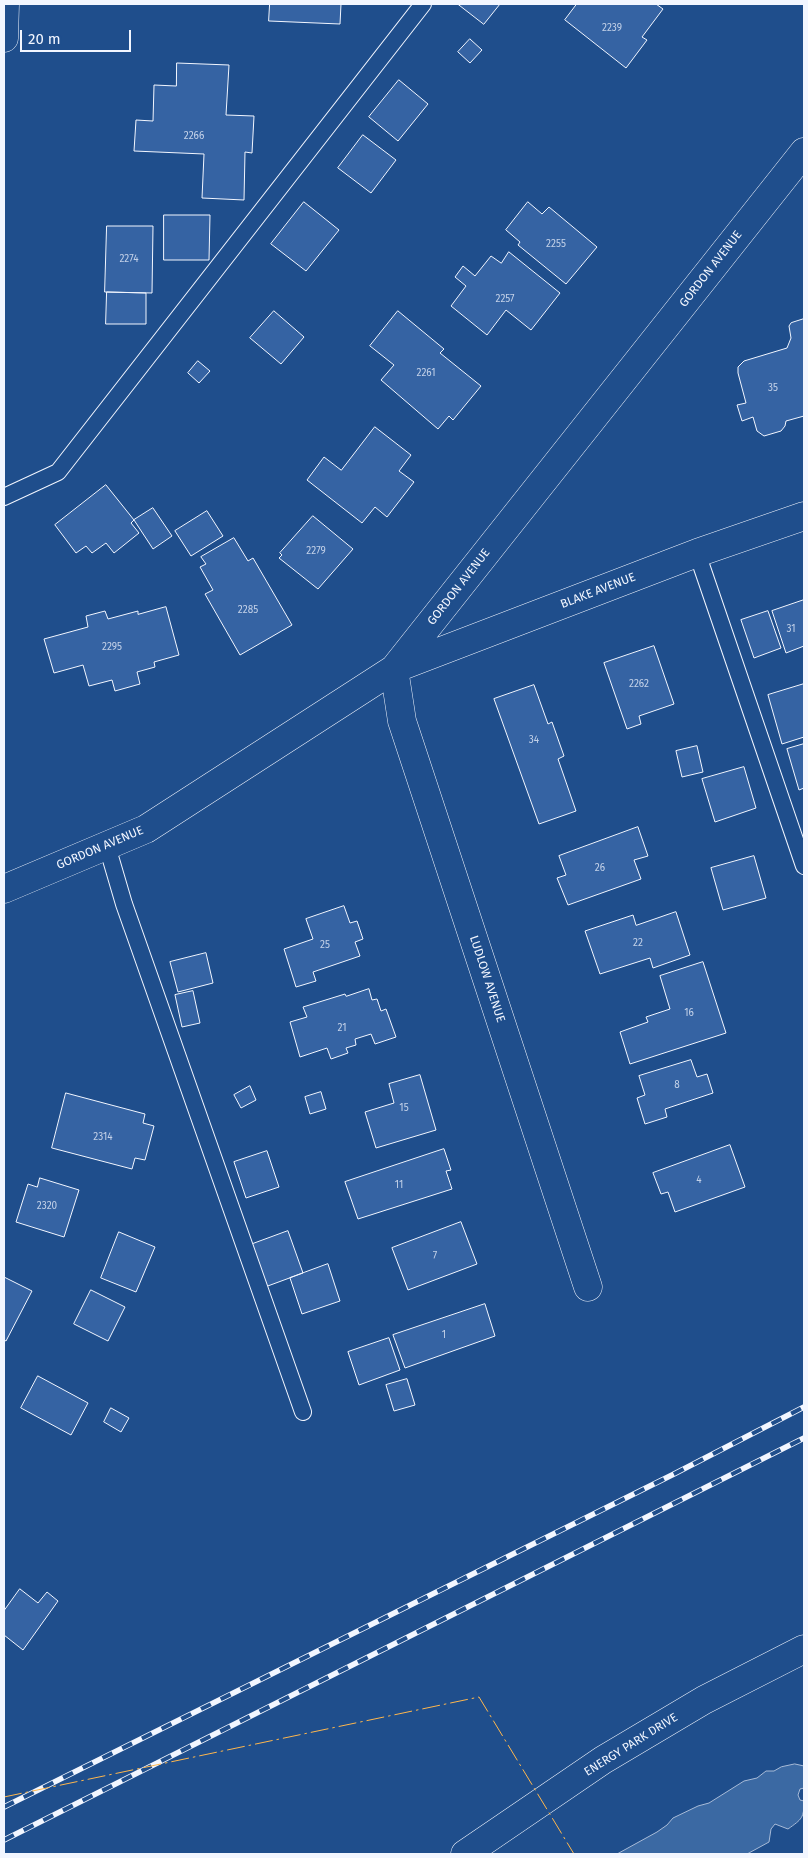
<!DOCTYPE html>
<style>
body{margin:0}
#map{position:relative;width:808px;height:1858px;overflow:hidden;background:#1f4e8c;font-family:"Fira Sans",sans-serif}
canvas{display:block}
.frame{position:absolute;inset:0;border:5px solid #f2f6ff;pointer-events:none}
.scale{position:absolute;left:20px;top:30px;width:111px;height:22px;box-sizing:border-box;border:2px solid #f2f6ff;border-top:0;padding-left:6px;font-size:15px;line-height:18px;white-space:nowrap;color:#f2f6ff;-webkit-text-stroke:4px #1f4e8c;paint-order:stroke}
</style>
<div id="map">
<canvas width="808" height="1858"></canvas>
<div class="frame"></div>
<div class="scale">20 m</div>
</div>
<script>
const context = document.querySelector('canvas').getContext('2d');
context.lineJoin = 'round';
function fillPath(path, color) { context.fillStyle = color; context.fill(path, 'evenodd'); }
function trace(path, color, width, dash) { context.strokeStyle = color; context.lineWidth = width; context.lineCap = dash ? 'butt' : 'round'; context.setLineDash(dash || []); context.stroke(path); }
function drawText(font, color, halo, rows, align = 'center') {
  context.font = font + ' "Fira Sans",sans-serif'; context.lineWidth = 4; context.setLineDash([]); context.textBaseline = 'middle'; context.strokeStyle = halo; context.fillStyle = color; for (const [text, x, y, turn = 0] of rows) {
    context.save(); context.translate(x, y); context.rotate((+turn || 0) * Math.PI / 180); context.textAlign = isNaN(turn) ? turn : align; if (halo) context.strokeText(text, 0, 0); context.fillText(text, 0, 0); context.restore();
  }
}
const water = new Path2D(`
 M 795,1764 L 804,1766 L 804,1788 L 800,1789 L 798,1795 L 800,1800 L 804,1801 C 804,1818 802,1819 788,1829 L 775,1824 L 771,1829 L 769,1842 L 747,1854 L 617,1854 L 657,1832 L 667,1825 L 673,1818 L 698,1806 L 709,1803 L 744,1781 L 757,1778 L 766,1771 L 774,1771 L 781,1767 Z`);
const building = new Path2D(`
 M 270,4 L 341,4 L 340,24 L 269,21 Z
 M 458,4 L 500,4 L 484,24 Z
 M 577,4 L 656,4 L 663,9 L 642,37 L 647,40 L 626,68 L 565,20 Z
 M 470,39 L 482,50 L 470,63 L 458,52 Z
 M 177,63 L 229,65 L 226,115 L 254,116 L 252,153 L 245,152 L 244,200 L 202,198 L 204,154 L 134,151 L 136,120 L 153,121 L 154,85 L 176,86 Z
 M 399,80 L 428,104 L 398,141 L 369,117 Z
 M 363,135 L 396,160 L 371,193 L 338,168 Z
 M 304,202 L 339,230 L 306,271 L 271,244 Z
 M 528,202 L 542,214 L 549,207 L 597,247 L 566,284 L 518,245 L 520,242 L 506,230 Z
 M 164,215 L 210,215 L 209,260 L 164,260 Z
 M 107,226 L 153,226 L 152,293 L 105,292 Z
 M 509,252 L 560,293 L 531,330 L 506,310 L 487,335 L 451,306 L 466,286 L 455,277 L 463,266 L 475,276 L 491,256 L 501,263 Z
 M 107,292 L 146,293 L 146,324 L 106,324 Z
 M 274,311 L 304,337 L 281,364 L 250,338 Z
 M 398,311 L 444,349 L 440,353 L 481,386 L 453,420 L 449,416 L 438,429 L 381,380 L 394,365 L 370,346 Z
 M 804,319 L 804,416 L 786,421 L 785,426 L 781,431 L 764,436 L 757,431 L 753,417 L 742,421 L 737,405 L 746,403 L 738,373 L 738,367 L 744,361 L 787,348 L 791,338 L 789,326 L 791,323 Z
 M 198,361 L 210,371 L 199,383 L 188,373 Z
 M 375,427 L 411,455 L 399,471 L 414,482 L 387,517 L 375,507 L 362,523 L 307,480 L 324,457 L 341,470 Z
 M 106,485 L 134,520 L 131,523 L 139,533 L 114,553 L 106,543 L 92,553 L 86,546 L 76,553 L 55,525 Z
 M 153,508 L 172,536 L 153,549 L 134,520 Z
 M 207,511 L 223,536 L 191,556 L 175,531 Z
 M 313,516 L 353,549 L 318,589 L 279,558 L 282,555 L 280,553 Z
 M 234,538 L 248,561 L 253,558 L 292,625 L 240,655 L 205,594 L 213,590 L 200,567 L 206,564 L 201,557 Z
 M 804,600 L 804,646 L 786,653 L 772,611 Z
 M 166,607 L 179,655 L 154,662 L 155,667 L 137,672 L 140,684 L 115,691 L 112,680 L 89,686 L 83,665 L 54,673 L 44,639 L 88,627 L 86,616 L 105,611 L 108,619 L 138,611 L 138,614 Z
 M 768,611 L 781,648 L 754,658 L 741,620 Z
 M 654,646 L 674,704 L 639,716 L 641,724 L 627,729 L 604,663 Z
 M 804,684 L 804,737 L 782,744 L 768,695 Z
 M 534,685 L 548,724 L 552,722 L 564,756 L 558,759 L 576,811 L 539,824 L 494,699 Z
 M 804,744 L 804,788 L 799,790 L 787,749 Z
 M 697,746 L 703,772 L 682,777 L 676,751 Z
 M 744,767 L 756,808 L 715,822 L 702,779 Z
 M 638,827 L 648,856 L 634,860 L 641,879 L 568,905 L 557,878 L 566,875 L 559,856 Z
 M 754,856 L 766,898 L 723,910 L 711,868 Z
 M 344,906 L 350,923 L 357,921 L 363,939 L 355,942 L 360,956 L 313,972 L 316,981 L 296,987 L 284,949 L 313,939 L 306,919 Z
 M 676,912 L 690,955 L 653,968 L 650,958 L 600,974 L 585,931 L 633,915 L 636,925 Z
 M 206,953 L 213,983 L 178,992 L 170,962 Z
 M 703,962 L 726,1033 L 630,1064 L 620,1032 L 648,1022 L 646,1017 L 670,1009 L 660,976 Z
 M 369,989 L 372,1000 L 377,999 L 381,1011 L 386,1009 L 396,1037 L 375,1044 L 371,1034 L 355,1039 L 356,1045 L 346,1048 L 348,1053 L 331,1059 L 327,1048 L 300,1057 L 290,1022 L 307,1017 L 303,1007 L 345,994 L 346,996 Z
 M 193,991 L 200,1023 L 182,1027 L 175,995 Z
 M 691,1060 L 697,1077 L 707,1074 L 713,1093 L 665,1109 L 667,1117 L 645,1124 L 637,1098 L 645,1095 L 639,1076 Z
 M 420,1075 L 436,1130 L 376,1148 L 365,1112 L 394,1103 L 389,1084 Z
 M 250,1086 L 256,1100 L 241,1108 L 234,1095 Z
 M 321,1092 L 326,1109 L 310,1114 L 305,1097 Z
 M 66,1093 L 145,1114 L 143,1123 L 154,1126 L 145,1160 L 135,1158 L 132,1169 L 52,1148 Z
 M 730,1145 L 745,1187 L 675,1212 L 668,1192 L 661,1194 L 653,1173 Z
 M 444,1149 L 451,1170 L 446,1171 L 452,1189 L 358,1219 L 345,1182 Z
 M 267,1151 L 279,1187 L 246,1198 L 234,1162 Z
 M 40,1178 L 79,1190 L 64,1237 L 16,1222 L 28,1184 L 37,1187 Z
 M 461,1222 L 477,1264 L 408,1290 L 392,1248 Z
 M 288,1231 L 303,1273 L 265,1287 L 250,1245 Z
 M 119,1232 L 155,1247 L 136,1292 L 101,1278 Z
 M 328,1264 L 340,1301 L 302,1314 L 290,1278 Z
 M 4,1277 L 32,1291 L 6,1341 L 4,1340 Z
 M 91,1290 L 125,1307 L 108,1341 L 74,1324 Z
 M 485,1304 L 495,1336 L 405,1368 L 393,1335 Z
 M 389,1338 L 400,1370 L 359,1385 L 348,1352 Z
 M 38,1376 L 88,1403 L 71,1435 L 21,1408 Z
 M 407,1379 L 415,1405 L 394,1411 L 386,1385 Z
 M 111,1408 L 129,1418 L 121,1432 L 104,1422 Z
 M 20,1589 L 38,1603 L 47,1592 L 58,1601 L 23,1650 L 4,1635 L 4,1611 Z`);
const service = new Path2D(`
 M 4,497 L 58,472 L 423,4
 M 697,553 L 804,866
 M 107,846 L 124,904 L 303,1412`);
const minor = new Path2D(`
 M 4,38 L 5,4
 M 394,669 L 402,721 L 588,1287
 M 394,669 L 697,553 L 804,516
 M 4,889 L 146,829 L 394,669 L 804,152`);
const tertiary = new Path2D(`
 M 465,1854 L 603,1760 L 704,1700 L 804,1649`);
const rail = new Path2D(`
 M 4,1807 L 674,1474 L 804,1407
 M 4,1840 L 804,1438`);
const power = new Path2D(`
 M 4,1797 L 479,1697 L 574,1854`);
const numberNames = [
 ["2239",612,28],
 ["2266",194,136],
 ["2255",556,244],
 ["2274",129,259],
 ["2257",505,299],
 ["2261",426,373],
 ["35",773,388],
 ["2279",316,551],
 ["2285",248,610],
 ["31",791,629],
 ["2295",112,647],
 ["2262",639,684],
 ["34",534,740],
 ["26",600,868],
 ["22",638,943],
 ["25",325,945],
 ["16",689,1013],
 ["21",342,1028],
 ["8",677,1085],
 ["15",404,1108],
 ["2314",103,1137],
 ["4",699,1180],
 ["11",399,1185],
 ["2320",47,1206],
 ["7",435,1256],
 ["1",444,1335]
];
const streetNames = [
 ["GORDON AVENUE",711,269,-52],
 ["GORDON AVENUE",459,587,-52],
 ["BLAKE AVENUE",598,591,-21],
 ["GORDON AVENUE",100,848,-23],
 ["LUDLOW AVENUE",487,979,72],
 ["ENERGY PARK DRIVE",631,1745,-32]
];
fillPath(water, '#3b69a3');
trace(water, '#a8bbd7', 1);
fillPath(building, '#3563a3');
trace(building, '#f2f6ff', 1);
trace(service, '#f2f6ff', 18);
trace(minor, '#f2f6ff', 29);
trace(tertiary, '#f2f6ff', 29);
trace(service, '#1f4e8c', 16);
trace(minor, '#1f4e8c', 28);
trace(tertiary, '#1f4e8c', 28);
trace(rail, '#f2f6ff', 5.5);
trace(rail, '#1f4e8c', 4, [11]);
trace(power, '#ffb74d', 1, [18, 4, 2.5, 4]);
drawText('10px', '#c3d1e8', null, numberNames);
drawText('12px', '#f2f6ff', '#1f4e8c', streetNames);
</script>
